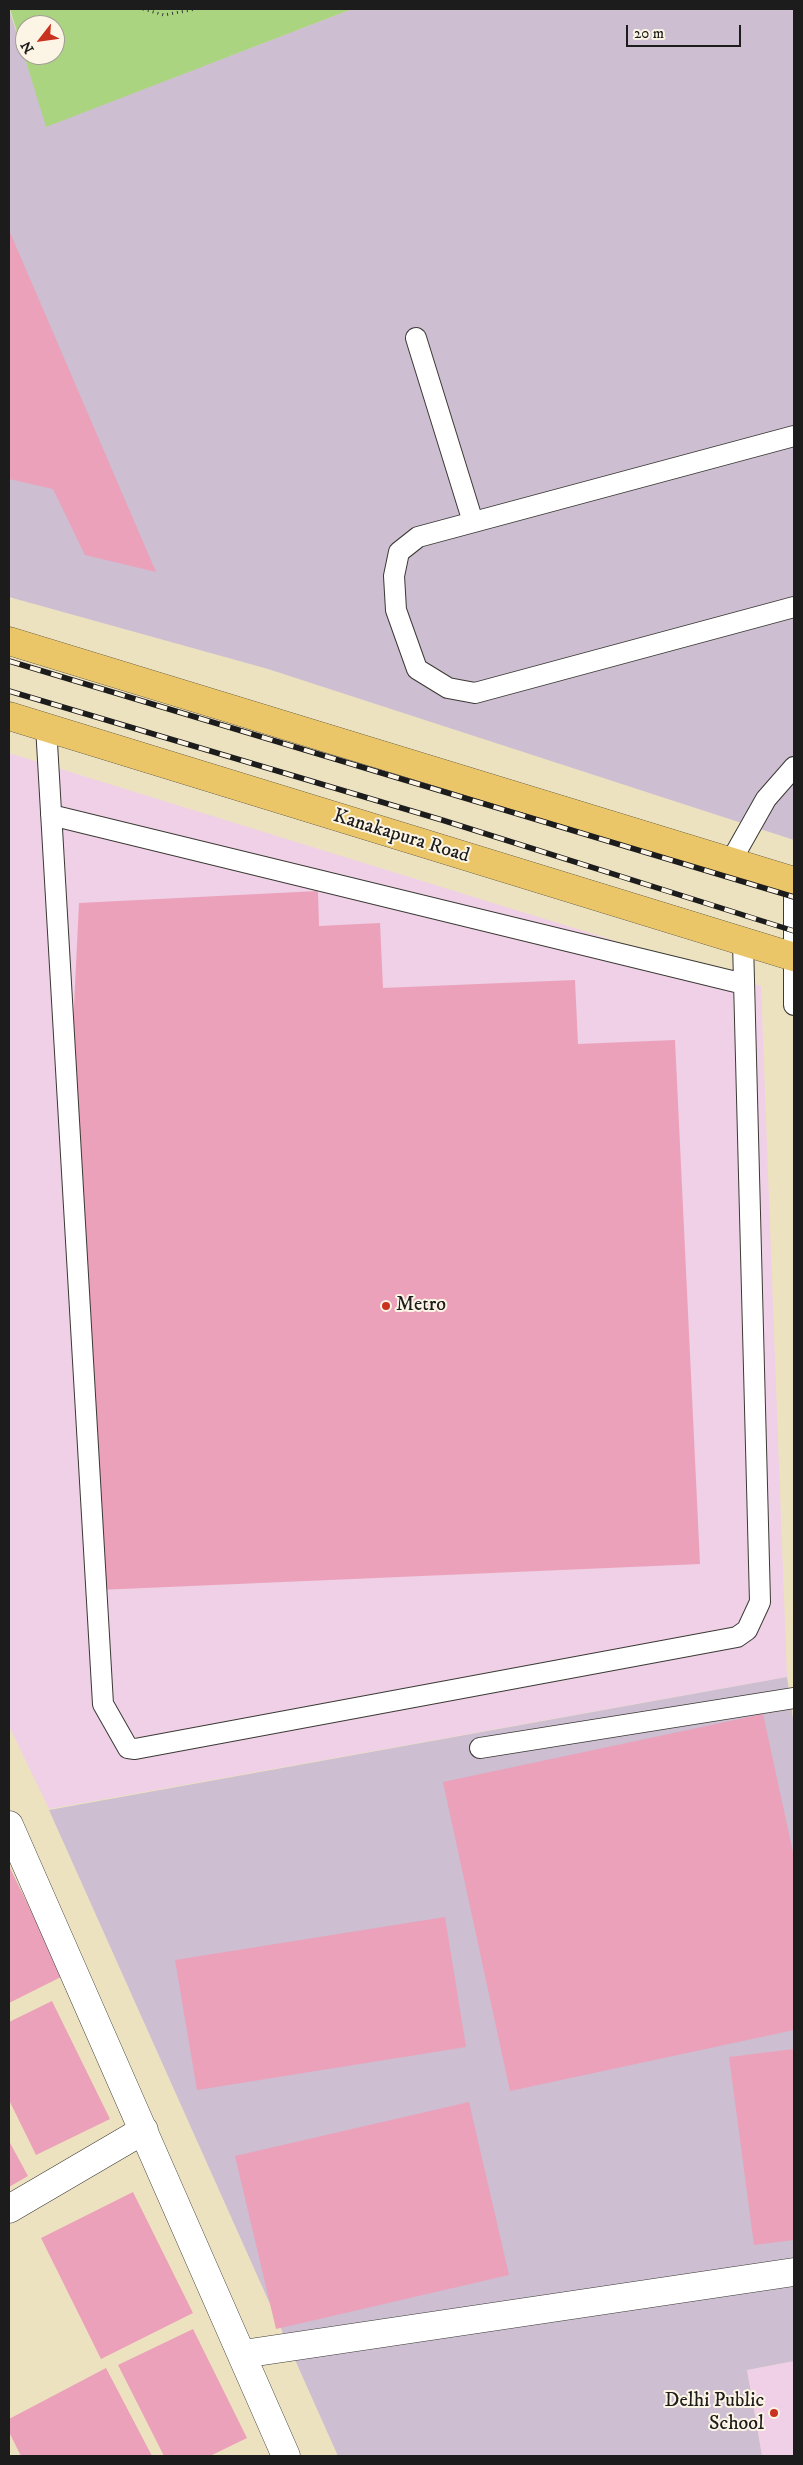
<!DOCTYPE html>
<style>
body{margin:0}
#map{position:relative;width:803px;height:2465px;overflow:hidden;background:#ede2c0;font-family:"IM FELL DW Pica",serif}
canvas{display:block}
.frame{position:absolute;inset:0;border:10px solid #1c1c1c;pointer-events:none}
.north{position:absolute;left:15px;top:15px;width:50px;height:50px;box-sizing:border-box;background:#fcf5e5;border:1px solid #a29e95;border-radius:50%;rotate:240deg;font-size:14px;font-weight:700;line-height:20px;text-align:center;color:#1c1c1c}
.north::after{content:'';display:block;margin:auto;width:18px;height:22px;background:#c8321e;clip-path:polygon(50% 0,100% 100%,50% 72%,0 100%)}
.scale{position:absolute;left:626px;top:25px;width:115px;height:22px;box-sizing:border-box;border:2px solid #1c1c1c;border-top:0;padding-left:6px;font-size:15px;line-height:18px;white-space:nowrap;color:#1c1c1c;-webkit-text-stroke:4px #fcf5e5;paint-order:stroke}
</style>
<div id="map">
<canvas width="803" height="2465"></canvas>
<div class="frame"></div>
<div class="north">N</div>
<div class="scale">20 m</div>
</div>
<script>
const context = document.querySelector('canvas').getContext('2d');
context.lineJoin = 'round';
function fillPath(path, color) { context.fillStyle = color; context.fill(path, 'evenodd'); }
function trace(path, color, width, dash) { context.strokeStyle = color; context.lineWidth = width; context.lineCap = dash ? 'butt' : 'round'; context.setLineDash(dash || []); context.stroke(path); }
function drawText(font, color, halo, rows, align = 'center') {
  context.font = font + ' "IM FELL DW Pica",serif'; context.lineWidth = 4; context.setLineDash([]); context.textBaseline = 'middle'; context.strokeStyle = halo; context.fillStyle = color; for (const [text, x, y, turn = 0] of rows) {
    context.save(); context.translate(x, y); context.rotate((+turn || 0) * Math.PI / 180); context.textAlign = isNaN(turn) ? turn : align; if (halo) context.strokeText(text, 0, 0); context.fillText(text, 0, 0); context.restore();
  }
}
const built = new Path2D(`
 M 9,753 L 761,986 L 787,1677 L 49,1809 L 9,1726 Z
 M 794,2361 L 794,2456 L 762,2456 L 747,2370 Z`);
const industrial = new Path2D(`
 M 9,9 L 47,126 L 352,9 L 794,9 L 794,840 L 268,669 L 9,597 Z
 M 787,1677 L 794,1726 L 794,2361 L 747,2370 L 762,2456 L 338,2456 L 49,1810 Z`);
const green = new Path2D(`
 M 10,9 L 352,9 L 46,127 ZM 25,25 L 55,25 L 55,55 L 25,55 Z`);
const building = new Path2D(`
 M 9,230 L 156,572 L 85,555 L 53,489 L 9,479 Z
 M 318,891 L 319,926 L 380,923 L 383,988 L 575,980 L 578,1044 L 675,1040 L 700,1564 L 98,1590 L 72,1048 L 79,903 Z
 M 763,1714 L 794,1857 L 794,2030 L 510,2091 L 443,1782 Z
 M 9,1866 L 63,1976 L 9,2003 Z
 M 445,1917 L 466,2047 L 197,2090 L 175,1960 Z
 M 52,2001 L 110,2119 L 36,2155 L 9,2100 L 9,2022 Z
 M 794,2049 L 794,2240 L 754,2245 L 729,2057 Z
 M 469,2102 L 509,2275 L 276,2329 L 235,2156 Z
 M 9,2141 L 28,2176 L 9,2187 Z
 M 133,2192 L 193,2313 L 101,2359 L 41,2238 Z
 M 193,2329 L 247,2438 L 210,2456 L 164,2456 L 118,2365 Z
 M 106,2368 L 152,2456 L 21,2456 L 9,2432 L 9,2419 Z`);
const path = new Path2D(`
 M 143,9 L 164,15 L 196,9`);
const service = new Path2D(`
 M 416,338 L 473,522
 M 794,436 L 418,537 L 399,552 L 394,576 L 396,610 L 417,669 L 448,688 L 475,693 L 794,607
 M 46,726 L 103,1704 L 128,1748 L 135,1749 L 737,1637 L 747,1630 L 760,1602 L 743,942
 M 51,815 L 744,984
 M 731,861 L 766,799 L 794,767
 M 794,881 L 794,1005
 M 480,1748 L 794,1698`);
const minor = new Path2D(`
 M 9,1825 L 286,2456
 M 9,2209 L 144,2130
 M 243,2354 L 794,2272`);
const trunk = new Path2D(`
 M 9,641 L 794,881
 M 9,716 L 794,957`);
const rail = new Path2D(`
 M 9,661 L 794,897
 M 9,691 L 442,820 L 794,931`);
const markers = [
 [386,1306,5,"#c8321e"],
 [774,2413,5,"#c8321e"]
];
const streetNames = [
 ["Kanakapura Road",401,837,17]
];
const poiNames = [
 ["Metro",396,1306],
 ["Delhi Public",764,2402,"right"],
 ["School",764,2425,"right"]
];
fillPath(built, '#efd0e6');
fillPath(industrial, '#cdbed2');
fillPath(green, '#aad480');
fillPath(building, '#eba1b9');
trace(service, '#3b3a35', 22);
trace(minor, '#3b3a35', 29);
trace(trunk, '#3b3a35', 29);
trace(path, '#3b3a35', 3, [1, 4]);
trace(service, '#fff', 20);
trace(minor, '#fff', 28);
trace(trunk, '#ebc669', 28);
trace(rail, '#1c1c1c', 5.5);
trace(rail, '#fcf5e5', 4, [11]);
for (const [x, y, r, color] of markers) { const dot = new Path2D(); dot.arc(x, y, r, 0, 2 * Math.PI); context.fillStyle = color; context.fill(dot); trace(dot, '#fcf5e5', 2); }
drawText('20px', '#1c1c1c', '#fcf5e5', streetNames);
drawText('20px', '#1c1c1c', '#fcf5e5', poiNames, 'left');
</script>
